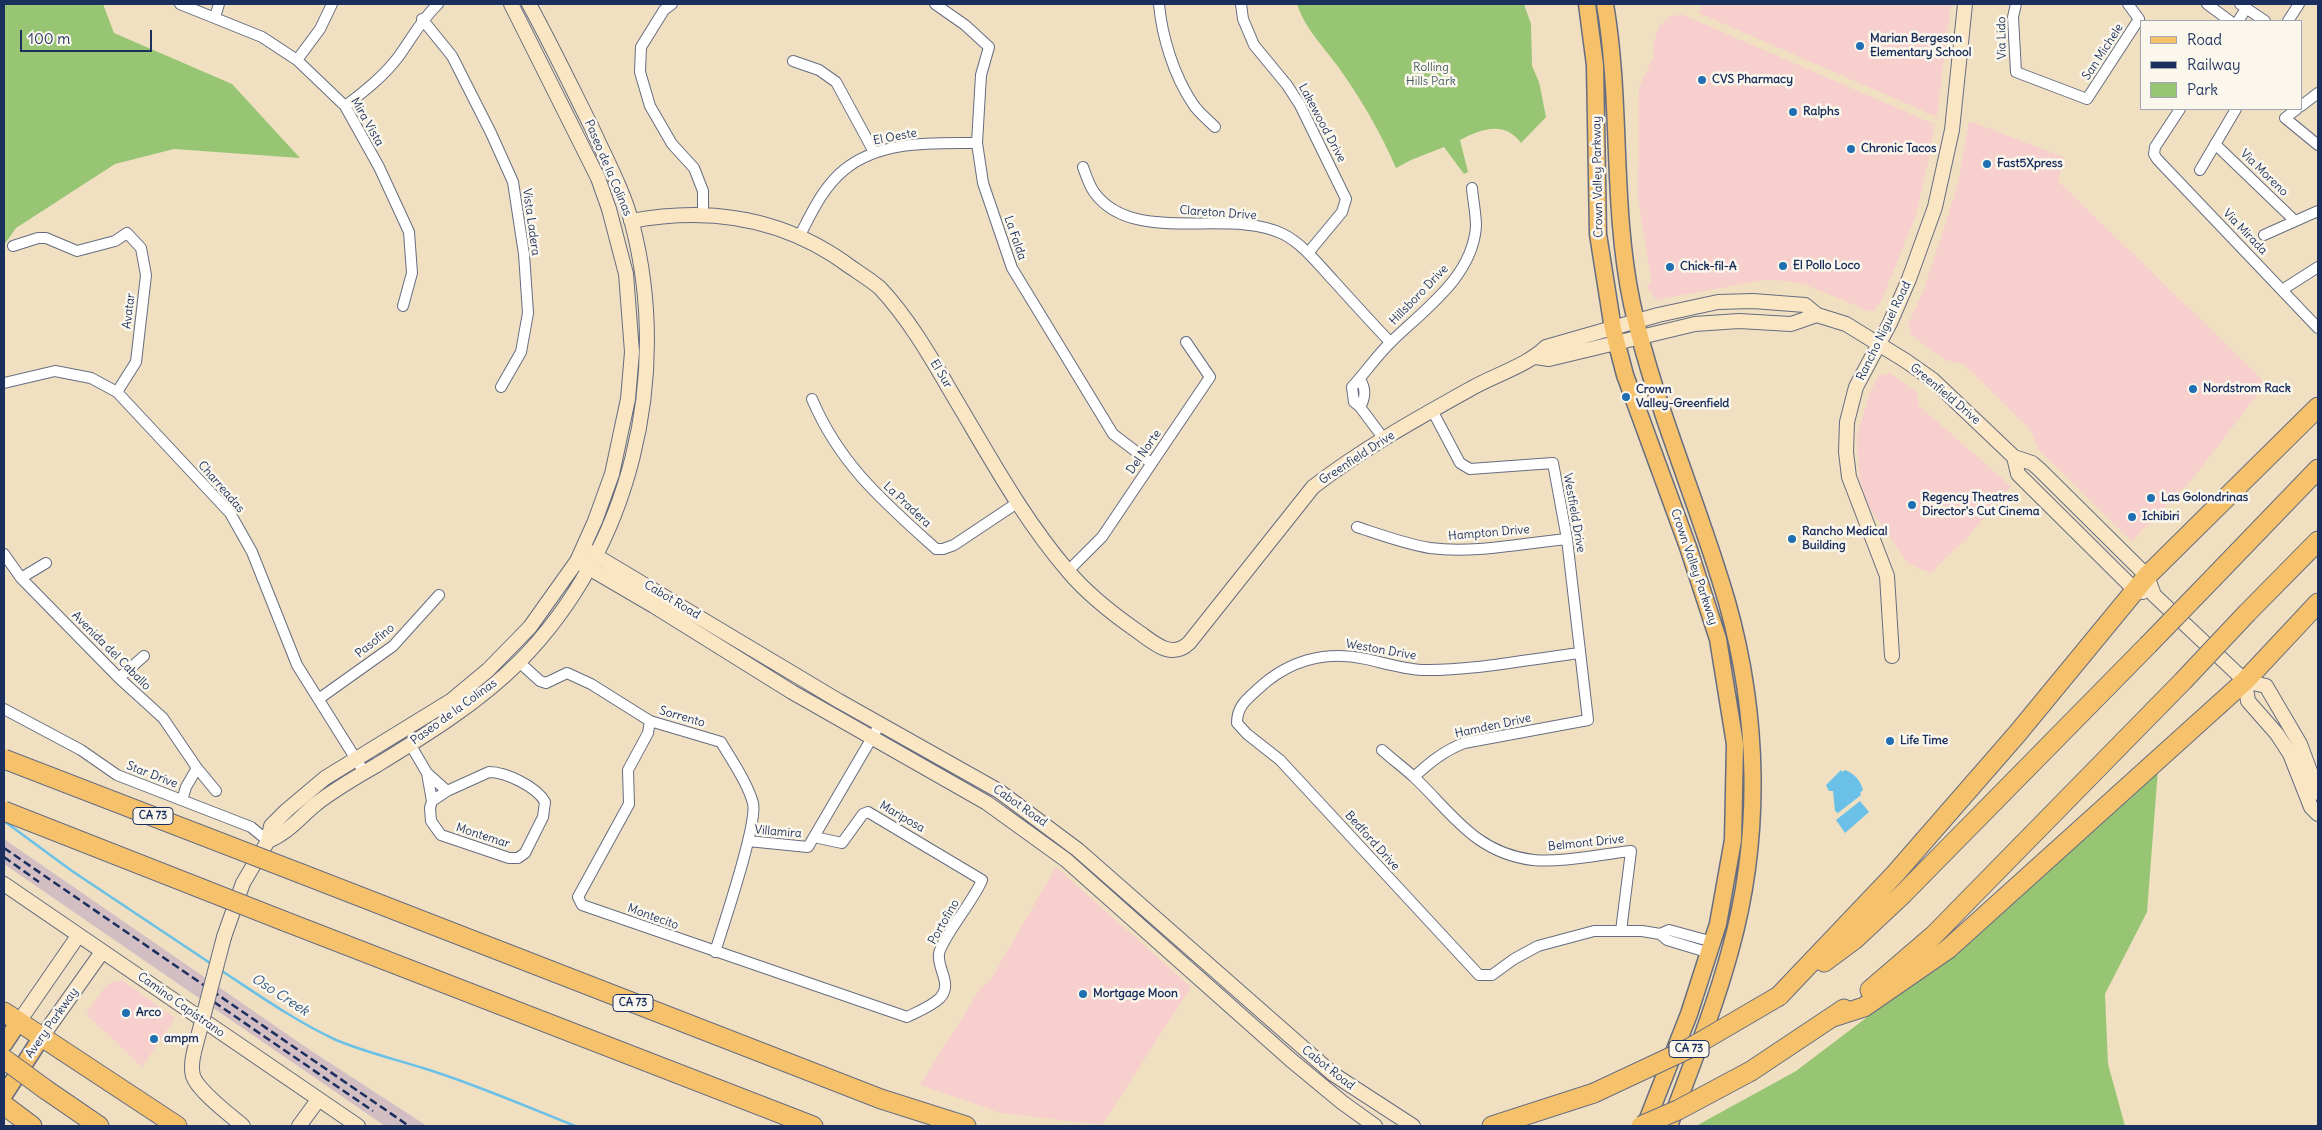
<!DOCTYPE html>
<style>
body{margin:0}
#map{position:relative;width:2322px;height:1130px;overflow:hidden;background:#f0e0c1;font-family:Delius,sans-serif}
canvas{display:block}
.frame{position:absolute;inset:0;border:5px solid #1b2f5e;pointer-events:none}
.legend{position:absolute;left:2140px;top:20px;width:162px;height:90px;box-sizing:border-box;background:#fbf7ec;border:1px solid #a1a7b3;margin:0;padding:6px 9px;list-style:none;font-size:15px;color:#1b2f5e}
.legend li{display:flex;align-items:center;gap:10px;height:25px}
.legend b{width:25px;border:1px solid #a1a7b3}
.scale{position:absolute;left:20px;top:30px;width:132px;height:22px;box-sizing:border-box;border:2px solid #1b2f5e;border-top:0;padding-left:6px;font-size:15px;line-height:18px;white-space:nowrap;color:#1b2f5e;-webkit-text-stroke:4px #fbf7ec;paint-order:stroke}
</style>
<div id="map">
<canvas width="2322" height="1130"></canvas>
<div class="frame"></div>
<ul class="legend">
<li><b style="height:6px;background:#f5c16b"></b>Road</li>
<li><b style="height:6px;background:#1b2f5e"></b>Railway</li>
<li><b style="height:14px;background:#97c573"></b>Park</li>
</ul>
<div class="scale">100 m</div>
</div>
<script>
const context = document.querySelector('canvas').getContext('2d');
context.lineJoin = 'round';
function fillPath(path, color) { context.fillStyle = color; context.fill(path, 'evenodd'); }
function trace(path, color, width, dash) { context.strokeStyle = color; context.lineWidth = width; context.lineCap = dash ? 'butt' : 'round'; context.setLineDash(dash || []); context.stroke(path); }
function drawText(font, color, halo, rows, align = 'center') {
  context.font = font + ' Delius,sans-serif'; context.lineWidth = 5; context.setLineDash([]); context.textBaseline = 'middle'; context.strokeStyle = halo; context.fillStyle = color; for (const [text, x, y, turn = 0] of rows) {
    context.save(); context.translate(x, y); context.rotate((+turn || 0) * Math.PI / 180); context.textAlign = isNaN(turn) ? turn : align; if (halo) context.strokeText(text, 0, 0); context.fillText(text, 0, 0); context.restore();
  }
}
const built = new Path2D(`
 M 1703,4 L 1951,4 L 1937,117 L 1699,13 Z
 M 1681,14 L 1934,124 L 1930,154 L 1916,215 L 1881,302 L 1874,311 L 1869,311 L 1806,285 L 1786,281 L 1765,280 L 1656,300 L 1647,287 L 1651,281 L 1638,197 L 1639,87 L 1653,58 L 1654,41 L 1659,26 L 1669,17 Z
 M 1969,121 L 2064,157 L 2058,181 L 2262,379 L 2262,389 L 2193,478 L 2132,541 L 2038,449 L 2031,430 L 1963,364 L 1945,360 L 1911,335 L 1908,324 L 1923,292 L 1945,226 L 1959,179 Z
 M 1890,373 L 1918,393 L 1918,405 L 2011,486 L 1967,538 L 1931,573 L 1908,564 L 1869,507 L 1860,480 L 1856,438 L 1869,395 L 1878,376 Z
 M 1056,867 L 1191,987 L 1102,1125 L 1001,1113 L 920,1085 L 980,989 L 991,979 Z
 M 122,980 L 175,1018 L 142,1067 L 86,1014 L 107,984 Z`);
const industrial = new Path2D(`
 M 4,839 L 310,1050 L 427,1126 L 385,1126 L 4,864 Z`);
const green = new Path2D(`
 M 4,4 L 103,4 L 114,33 L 232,84 L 300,158 L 174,149 L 115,164 L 16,228 L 4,245 Z
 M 1297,4 L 1524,4 L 1531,24 L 1532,66 L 1539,82 L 1546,117 L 1521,143 C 1505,120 1480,129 1460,140 L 1468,172 L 1464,174 L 1444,147 L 1411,160 L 1396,168 C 1381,133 1361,99 1339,68 C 1324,47 1305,29 1297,4 Z
 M 2158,769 L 2147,912 L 2105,994 L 2108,1064 L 2125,1126 L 1696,1126 L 1796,1071 L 1936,965 Z`);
const water = new Path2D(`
 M 1841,770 L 1842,772 L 1845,770 C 1855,774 1860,780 1863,790 L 1860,793 L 1861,795 L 1838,813 L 1835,811 L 1833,791 L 1829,791 L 1826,785 Z
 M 1860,801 L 1869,812 L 1845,833 L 1836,820 Z`);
const stream = new Path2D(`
 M 4,821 L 72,871 L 213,965
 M 219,969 C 257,994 295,1021 336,1040 C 365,1052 394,1059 423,1068 C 475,1084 525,1106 575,1126`);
const street = new Path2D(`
 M 180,4 L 262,37 L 297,60 L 345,106 L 379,167 L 409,232 L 412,273 L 403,306
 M 672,4 L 664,10 L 641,47 L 640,72 L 650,106 L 672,144 L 694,168 L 703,191 L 703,214
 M 935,4 L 965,25 L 989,47 L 981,75 L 977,143 L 983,183 L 1012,268 L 1113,434 L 1151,463
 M 1159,4 C 1162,37 1174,76 1193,104 C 1198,112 1207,119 1215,127
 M 1241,4 L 1243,19 L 1254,45 L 1287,85 L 1300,105 L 1346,199 L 1342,212 L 1308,253
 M 2016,4 L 2013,17 L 2016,72 L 2087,99 L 2139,19 L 2128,4
 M 2207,4 L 2230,21
 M 2240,4 L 2265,21
 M 215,17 L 219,4
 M 422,19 L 452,56 L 491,133 L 513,182 L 524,254 L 528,313 L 521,352 L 501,387
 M 2238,21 L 2246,9
 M 2288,21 L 2299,4
 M 297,60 L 320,29 L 332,4
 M 793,61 L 819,70 L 836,82 L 874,152
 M 345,106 C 365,91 384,76 399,56 C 412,38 421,20 438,4
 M 2301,106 L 2318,93
 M 2180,109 L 2155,147 L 2154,154 L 2157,159 L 2318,328
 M 2297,109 L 2285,118 L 2318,145
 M 2215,144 L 2295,221
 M 1083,167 C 1086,175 1089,185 1094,192 C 1133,247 1229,207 1283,234 C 1303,244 1318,264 1333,280 C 1352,301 1371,322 1390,342
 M 2200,170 L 2236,109
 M 2264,235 L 2318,211
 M 799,237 C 811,214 823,187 844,170 C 880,140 933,143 977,143
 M 13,246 L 38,238 L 46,238 L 77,251 L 115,241 L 127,233 L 141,248 L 146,275 L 136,362 L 117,392
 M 2282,290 L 2318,267
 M 1360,379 C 1366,389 1366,397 1360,407
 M 4,383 L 55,371 L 91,378 L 117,392 L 230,513 L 252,552 L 297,665 L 364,772
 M 812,399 C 840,465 884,502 936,549 L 943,549 L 954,545 L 1017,503
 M 1384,439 L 1360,407 L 1354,402 L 1352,387 C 1366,372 1377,355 1392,341 C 1425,309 1473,276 1476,226 C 1476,214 1473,200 1472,188
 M 1357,527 C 1381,535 1405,544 1430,548 C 1474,554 1523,543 1567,539
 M 4,554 L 21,578 L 119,678 L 163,718 L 197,768 L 186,787 L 182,800
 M 1068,571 L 1102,537 L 1210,377 L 1186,342
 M 21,578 L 46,563
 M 1580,653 C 1530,659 1472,671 1422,670 C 1403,669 1384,663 1366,659 C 1325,650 1288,661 1258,689 C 1247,699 1237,706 1237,723 L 1247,734 L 1280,760 L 1479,975 L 1492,975 L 1514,959 L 1538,946 L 1594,931 L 1642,931 L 1660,934 L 1669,930 L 1713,942
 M 519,662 L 540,681 L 546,683 L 567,673 L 591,684 L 650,721 L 721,742 C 732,761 747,782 753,803 C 758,824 723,926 715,952
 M 119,678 L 144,656
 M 320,698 L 393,646 L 439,595
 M 4,709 L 81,750 L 117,775 L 251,827 L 268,841
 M 650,721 L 648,733 L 628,770 L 629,804 L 578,897 L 582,905 L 907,1017 C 917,1012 932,1006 940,998 C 953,984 937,969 939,954 C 941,939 975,899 982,880 L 868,812 L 863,814 L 842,843 L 814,837
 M 410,744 L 427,773 L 447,791
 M 1382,750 C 1392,759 1404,768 1414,777 C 1452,813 1475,853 1533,860 C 1561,863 1602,854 1631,851 L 1621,931
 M 197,768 L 216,791
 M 489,772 C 506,772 537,787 545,802 L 543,817 L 525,853 L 518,858 L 509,858 L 441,835 L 431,821 L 430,808 L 432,801 L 447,791 Z
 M 427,773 L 432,801
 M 1414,777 C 1430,762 1444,751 1464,743 L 1588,720 L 1567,539 L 1553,463 L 1470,469 L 1460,463 L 1433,412
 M 748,841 L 808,847 L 880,724
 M 1660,934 L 1667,940 L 1710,953`);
const secondary = new Path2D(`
 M 631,221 C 711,206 787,219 852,268 C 861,274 872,281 880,288 C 911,321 934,363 957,402 C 991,459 1024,520 1068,571 C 1088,595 1114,615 1140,633 C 1155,644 1172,659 1189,643 L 1313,487 C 1362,449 1418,418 1472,388 C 1495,375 1528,365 1546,347 L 1658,315 L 1718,302 L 1753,301 L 1805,305 L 1817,315 L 1846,324 L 1906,361 L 1933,380 L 2014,457 L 2032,463 L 2039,469 L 2147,576 L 2154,595 L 2245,681 L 2266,686 L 2300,744 L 2318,793
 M 1536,357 L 1549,359 L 1695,324 L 1739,321 L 1791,324 L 1817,315
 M 2014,457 L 2018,474 L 2135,590 L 2143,592
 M 588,551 L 839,701 L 999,791 L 1078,850 L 1333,1074 L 1413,1126
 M 582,564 L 654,606 L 792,692 L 987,803 L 1066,860 L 1291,1060 L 1343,1103 L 1375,1126
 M 1892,656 L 1887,576 L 1849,477 L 1846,452 L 1847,422 L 1856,387 L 1890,323 L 1909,279 L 1935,207 L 1952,130 L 1965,4
 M 2245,681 L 2248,701 L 2277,734 L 2290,754 L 2311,807 L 2318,814
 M 268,841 C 288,833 300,817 316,804 C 335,789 356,777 377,765 C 426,735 478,703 519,662 C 631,549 672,376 632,223 C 623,190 606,159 592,128 C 571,86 551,44 529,4
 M 4,884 L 358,1126
 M 224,937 L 243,883 L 268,841 L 271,826 L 287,810 L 325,778 L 452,700 L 488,670 L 530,627 L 577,561 L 595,521 L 612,474 L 628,399 L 632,352 L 626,274 L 609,209 L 598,178 L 511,4
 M 18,1023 L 78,936
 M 41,1038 L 102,952
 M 194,1052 C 192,1060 191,1068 193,1076 C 198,1091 230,1115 243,1126
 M 299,1126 L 318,1100`);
const primary = new Path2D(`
 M 1587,4 L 1595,65 L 1598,234 L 1613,329 L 1625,375 L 1688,547 L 1718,639 L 1735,744 L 1733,840 L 1718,924 L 1689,1014 L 1645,1126
 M 1605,4 C 1622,103 1611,205 1632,304 C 1654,405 1698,502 1727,602 C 1759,715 1762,837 1730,951 C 1714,1010 1690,1069 1669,1126
 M 4,1044 L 18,1023
 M 4,1095 L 41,1038`);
const highway = new Path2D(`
 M 2213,578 L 2318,469
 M 2247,613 L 2318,541
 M 302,874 L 881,1099 L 966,1126
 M 284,921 L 813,1126
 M 1824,962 L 1855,939 L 1903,894 L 2148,645
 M 1870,990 L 1934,935 L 2183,681
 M 1779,996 L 1895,874 L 2017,734 L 2147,576 L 2318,407
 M 4,1012 L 177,1126
 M 1833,1017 L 1864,1007 L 1948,949 L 2245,681 L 2318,603
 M 1751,1071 L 1844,1009
 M 45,1089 L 99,1126
 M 4,1105 L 32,1126
 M 1492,1126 L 1594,1093`);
const rail = new Path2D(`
 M 4,848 L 409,1126
 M 4,857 L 39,882
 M 214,1002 L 373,1111`);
const secondaryBridge = new Path2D(`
 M 194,1052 L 224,937`);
const highwayBridge = new Path2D(`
 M 2148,645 L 2213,578
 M 2183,681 L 2247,613
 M 4,759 L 302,874
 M 4,811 L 284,921
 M 4,1059 L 45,1089
 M 1594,1093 L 1690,1048 L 1779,996
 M 1641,1126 L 1678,1110 L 1751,1071`);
const markers = [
 [1860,46,5,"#1f6fb2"],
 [1702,80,5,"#1f6fb2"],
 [1793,112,5,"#1f6fb2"],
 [1851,149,5,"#1f6fb2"],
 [1987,164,5,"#1f6fb2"],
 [1783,266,5,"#1f6fb2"],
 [1670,267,5,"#1f6fb2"],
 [2193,389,5,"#1f6fb2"],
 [1626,397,5,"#1f6fb2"],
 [2151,498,5,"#1f6fb2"],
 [1912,505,5,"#1f6fb2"],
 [2132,517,5,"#1f6fb2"],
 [1792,539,5,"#1f6fb2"],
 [1890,741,5,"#1f6fb2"],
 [1083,994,5,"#1f6fb2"],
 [126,1013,5,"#1f6fb2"],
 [154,1039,5,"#1f6fb2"]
];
const shields = [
 [153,816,40],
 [633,1003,40],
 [1689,1049,40]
];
const shieldNames = [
 ["CA 73",153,816],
 ["CA 73",633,1003],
 ["CA 73",1689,1049]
];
const streetNames = [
 ["Via Lido",2002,38,-91],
 ["San Michele",2103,52,-57],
 ["Mira Vista",367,122,60],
 ["Lakewood Drive",1322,123,62],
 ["El Oeste",895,137,-11],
 ["Paseo de la Colinas",608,168,67],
 ["Via Moreno",2264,173,44],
 ["Crown Valley Parkway",1598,177,-91],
 ["Clareton Drive",1218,213,4],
 ["Vista Ladera",531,222,82],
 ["Via Mirada",2245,232,46],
 ["La Falda",1015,238,71],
 ["Hillsboro Drive",1419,295,-46],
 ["Avatar",129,311,-83],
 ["Rancho Niguel Road",1884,331,-64],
 ["El Sur",941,374,59],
 ["Greenfield Drive",1945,394,40],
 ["Del Norte",1144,452,-55],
 ["Greenfield Drive",1357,458,-33],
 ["Charreadas",221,487,49],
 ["La Pradera",907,505,43],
 ["Westfield Drive",1574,513,80],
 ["Hampton Drive",1489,533,-5],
 ["Crown Valley Parkway",1694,567,71],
 ["Cabot Road",672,600,31],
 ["Pasofino",375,641,-39],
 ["Weston Drive",1381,650,10],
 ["Avenida del Caballo",111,651,45],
 ["Paseo de la Colinas",454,712,-36],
 ["Sorrento",682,717,16],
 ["Hamden Drive",1493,726,-12],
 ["Star Drive",152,775,21],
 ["Cabot Road",1020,806,35],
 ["Mariposa",902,817,30],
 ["Villamira",778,832,5],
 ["Montemar",483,836,18],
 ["Bedford Drive",1372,841,48],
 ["Belmont Drive",1586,843,-6],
 ["Montecito",653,917,20],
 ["Portofino",944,922,-60],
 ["Camino Capistrano",181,1005,35],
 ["Avery Parkway",52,1023,-55],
 ["Cabot Road",1328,1068,38]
];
const poiNames = [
 ["Marian Bergeson",1870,39],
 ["Elementary School",1870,53],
 ["CVS Pharmacy",1712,80],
 ["Ralphs",1803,112],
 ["Chronic Tacos",1861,149],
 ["Fast5Xpress",1997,164],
 ["El Pollo Loco",1793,266],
 ["Chick-fil-A",1680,267],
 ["Nordstrom Rack",2203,389],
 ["Crown",1636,390],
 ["Valley-Greenfield",1636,404],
 ["Regency Theatres",1922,498],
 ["Director's Cut Cinema",1922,512],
 ["Las Golondrinas",2161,498],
 ["Ichibiri",2142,517],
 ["Rancho Medical",1802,532],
 ["Building",1802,546],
 ["Life Time",1900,741],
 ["Mortgage Moon",1093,994],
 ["Arco",136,1013],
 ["ampm",164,1039]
];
const parkNames = [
 ["Rolling",1431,68],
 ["Hills Park",1431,82]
];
const waterNames = [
 ["Oso Creek",280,995,33]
];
fillPath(built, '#f7d0cd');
fillPath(industrial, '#d2bec3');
fillPath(green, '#97c573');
fillPath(water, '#6bc0e8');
trace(stream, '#6bc0e8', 2.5);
trace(street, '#666d81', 12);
trace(secondary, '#666d81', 16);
trace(primary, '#666d81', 19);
trace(highway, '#666d81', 21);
trace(street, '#fff', 10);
trace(secondary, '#fbe6c4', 14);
trace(primary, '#f5c16b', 16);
trace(highway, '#f5c16b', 19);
trace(rail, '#1b2f5e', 2.5, [8, 4]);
trace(secondaryBridge, '#666d81', 16, []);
trace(highwayBridge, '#666d81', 21, []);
trace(secondaryBridge, '#fbe6c4', 14);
trace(highwayBridge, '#f5c16b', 19);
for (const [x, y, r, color] of markers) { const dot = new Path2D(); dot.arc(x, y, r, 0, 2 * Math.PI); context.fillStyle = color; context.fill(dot); trace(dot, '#fbf7ec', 2); }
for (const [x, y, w] of shields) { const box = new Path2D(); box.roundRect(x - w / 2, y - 8.5, w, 17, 4); context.fillStyle = '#fbf7ec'; context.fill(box); trace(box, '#1b2f5e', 1); }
drawText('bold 11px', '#1b2f5e', null, shieldNames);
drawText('12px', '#1b2f5e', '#fbf7ec', streetNames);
drawText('bold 12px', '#1b2f5e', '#fbf7ec', poiNames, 'left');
drawText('12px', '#405c64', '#fbf7ec', parkNames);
drawText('italic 14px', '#335a87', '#fbf7ec', waterNames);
</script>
